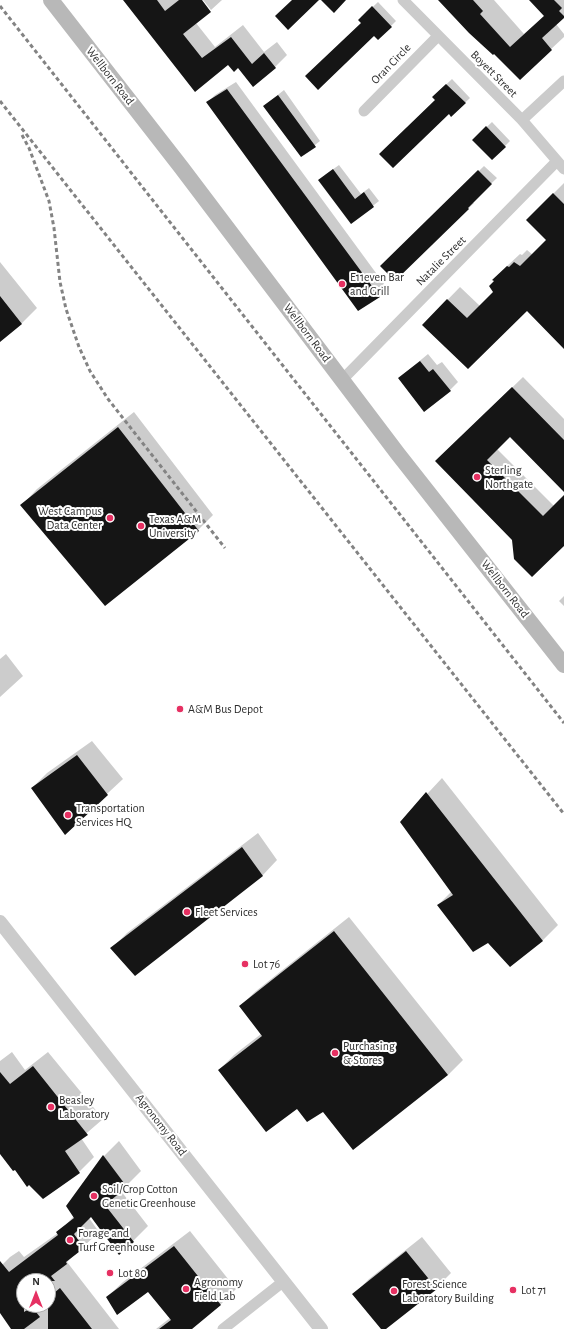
<!DOCTYPE html>
<style>
body{margin:0}
#map{position:relative;width:564px;height:1329px;overflow:hidden;background:#fff;font-family:"Alegreya Sans",sans-serif}
canvas{display:block}
.north{position:absolute;left:16px;top:1273px;width:40px;height:40px;box-sizing:border-box;background:#fff;border:1px solid #ababab;border-radius:50%;rotate:0deg;font-size:11px;font-weight:700;line-height:16px;text-align:center;color:#2e2e2e}
.north::after{content:'';display:block;margin:auto;width:14px;height:18px;background:#e63062;clip-path:polygon(50% 0,100% 100%,50% 72%,0 100%)}
</style>
<div id="map">
<canvas width="564" height="1329"></canvas>
<div class="north">N</div>
</div>
<script>
const context = document.querySelector('canvas').getContext('2d');
context.lineJoin = 'round';
function fillPath(path, color) { context.fillStyle = color; context.fill(path, 'evenodd'); }
function trace(path, color, width, dash) { context.strokeStyle = color; context.lineWidth = width; context.lineCap = dash ? 'butt' : 'round'; context.setLineDash(dash || []); context.stroke(path); }
function drawText(font, color, halo, rows, align = 'center') {
  context.font = font + ' "Alegreya Sans",sans-serif'; context.lineWidth = 4; context.setLineDash([]); context.textBaseline = 'middle'; context.strokeStyle = halo; context.fillStyle = color; for (const [text, x, y, turn = 0] of rows) {
    context.save(); context.translate(x, y); context.rotate((+turn || 0) * Math.PI / 180); context.textAlign = isNaN(turn) ? turn : align; if (halo) context.strokeText(text, 0, 0); context.fillText(text, 0, 0); context.restore();
  }
}
const shadow = new Path2D(`
 M 124,0 L 201,0 L 196,23 L 215,47 L 243,25 L 264,52 L 277,42 L 287,55 L 275,67 L 238,67 L 228,63 L 195,91 Z
 M 203,0 L 222,0 L 211,10 Z
 M 439,0 L 494,0 L 524,34 L 545,15 L 530,0 L 564,0 L 564,16 L 556,24 L 564,34 L 564,37 L 520,78 Z
 M 378,2 L 396,21 L 378,39 L 359,20 Z
 M 452,79 L 470,98 L 451,116 L 433,97 Z
 M 236,82 L 387,288 L 379,296 L 207,103 L 215,95 Z
 M 284,90 L 320,141 L 301,156 L 264,106 Z
 M 492,122 L 510,141 L 492,159 L 473,140 Z
 M 339,165 L 361,194 L 369,188 L 379,201 L 351,223 L 325,175 Z
 M 484,166 L 497,178 L 472,202 L 474,203 L 395,279 L 382,266 Z
 M 564,183 L 564,345 L 527,310 L 423,325 L 460,287 L 480,306 L 495,292 L 506,267 L 520,254 L 522,255 L 527,250 L 533,255 L 547,240 L 527,220 Z
 M 0,262 L 37,308 L 22,323 L 0,340 Z
 M 428,354 L 437,365 L 442,362 L 458,382 L 450,390 L 399,378 Z
 M 523,377 L 564,419 L 564,491 L 510,436 L 497,449 L 554,506 L 564,496 L 564,545 L 513,540 L 447,451 Z
 M 134,412 L 213,515 L 198,530 L 22,505 L 37,489 Z
 M 564,596 L 564,606 L 559,601 Z
 M 6,654 L 23,676 L 0,697 L 0,659 Z
 M 92,741 L 123,779 L 65,833 L 32,788 L 47,773 Z
 M 442,778 L 558,925 L 543,940 L 510,966 L 488,941 L 438,905 L 452,891 L 401,822 Z
 M 258,833 L 277,860 L 262,876 L 112,948 L 127,933 Z
 M 349,917 L 463,1060 L 448,1075 L 323,1111 L 297,1108 L 219,1070 L 234,1055 L 261,1034 L 240,1006 L 256,991 Z
 M 12,1052 L 25,1070 L 48,1052 L 103,1119 L 81,1138 L 94,1157 L 79,1172 L 15,1168 L 0,1153 L 0,1061 Z
 M 119,1141 L 141,1171 L 121,1191 L 148,1226 L 133,1241 L 91,1216 L 89,1218 L 99,1232 L 67,1262 L 119,1329 L 12,1329 L 0,1312 L 0,1267 L 10,1257 L 19,1251 L 24,1257 L 58,1233 L 74,1216 L 67,1206 L 104,1156 ZM 24,1281 L 48,1281 L 48,1305 L 24,1305 Z
 M 190,1231 L 236,1289 L 221,1304 L 190,1329 L 156,1329 L 170,1318 L 148,1291 L 107,1297 L 123,1282 Z
 M 422,1237 L 451,1273 L 436,1288 L 385,1329 L 382,1329 L 354,1294 L 369,1279 Z`);
const building = new Path2D(`
 M 123,0 L 157,0 L 165,11 L 179,0 L 202,0 L 211,12 L 183,34 L 202,58 L 231,37 L 252,64 L 264,53 L 276,68 L 253,87 L 238,68 L 234,72 L 228,65 L 195,92 Z
 M 292,0 L 319,0 L 288,30 L 275,16 Z
 M 321,0 L 346,0 L 334,13 Z
 M 438,0 L 473,0 L 483,11 L 480,14 L 510,47 L 544,16 L 529,0 L 554,0 L 562,8 L 559,11 L 564,16 L 564,18 L 542,38 L 552,50 L 520,80 L 494,54 L 493,55 L 469,33 Z
 M 372,6 L 392,27 L 378,40 L 374,36 L 318,90 L 305,76 L 361,23 L 358,20 Z
 M 446,84 L 466,103 L 451,117 L 449,114 L 393,168 L 379,154 L 435,100 L 432,97 Z
 M 227,89 L 380,297 L 358,311 L 206,102 Z
 M 278,95 L 316,147 L 301,157 L 263,106 Z
 M 486,126 L 506,147 L 492,160 L 472,140 Z
 M 333,169 L 355,199 L 364,192 L 374,207 L 351,224 L 318,180 Z
 M 478,170 L 492,184 L 468,208 L 469,209 L 395,281 L 380,266 Z
 M 553,193 L 564,204 L 564,349 L 527,311 L 468,369 L 422,325 L 447,299 L 467,318 L 493,292 L 489,286 L 494,281 L 492,280 L 507,266 L 509,267 L 514,262 L 520,266 L 546,240 L 526,220 Z
 M 0,296 L 22,324 L 0,342 Z
 M 420,361 L 429,372 L 433,369 L 451,391 L 424,412 L 398,378 Z
 M 512,387 L 564,440 L 564,492 L 510,437 L 487,460 L 543,516 L 564,495 L 564,546 L 532,577 L 514,559 L 512,540 L 435,461 Z
 M 118,427 L 199,531 L 105,606 L 20,505 Z
 M 77,755 L 108,795 L 65,835 L 31,788 Z
 M 426,792 L 543,941 L 510,967 L 488,943 L 473,952 L 437,905 L 453,895 L 400,822 Z
 M 242,847 L 263,876 L 135,976 L 110,948 Z
 M 334,931 L 448,1075 L 353,1150 L 323,1112 L 307,1122 L 297,1109 L 266,1132 L 218,1070 L 262,1036 L 239,1006 Z
 M 33,1066 L 88,1135 L 65,1151 L 80,1173 L 43,1199 L 29,1185 L 27,1187 L 15,1170 L 13,1171 L 0,1154 L 0,1072 L 10,1084 Z
 M 103,1155 L 127,1187 L 105,1205 L 134,1242 L 119,1255 L 91,1217 L 74,1234 L 84,1248 L 66,1262 L 67,1264 L 51,1276 L 55,1281 L 24,1281 L 24,1312 L 32,1307 L 40,1317 L 24,1329 L 11,1329 L 0,1313 L 0,1261 L 9,1272 L 58,1235 L 56,1232 L 74,1218 L 66,1206 Z
 M 174,1246 L 221,1305 L 192,1329 L 159,1329 L 171,1320 L 148,1292 L 117,1315 L 106,1297 Z
 M 406,1251 L 437,1289 L 386,1329 L 381,1329 L 352,1294 Z
 M 60,1288 L 92,1329 L 48,1329 L 48,1298 Z`);
const minor = new Path2D(`
 M 403,0 L 522,120 L 564,169
 M 364,111 L 438,36
 M 522,120 L 564,81
 M 343,379 L 557,161
 M 223,1329 L 284,1281`);
const tertiary = new Path2D(`
 M 0,922 L 321,1329`);
const secondary = new Path2D(`
 M 51,0 L 181,167 L 398,454 L 564,665`);
const rail = new Path2D(`
 M 0,6 L 564,723
 M 0,101 L 564,814
 M 22,135 L 29,148 L 49,201 L 54,228 L 60,282 L 66,309 L 79,347 L 90,371 L 108,399 L 225,548`);
const markers = [
 [342,284,4,"#e63062"],
 [477,477,4,"#e63062"],
 [110,518,4,"#e63062"],
 [141,526,4,"#e63062"],
 [180,709,4,"#e63062"],
 [68,815,4,"#e63062"],
 [187,912,4,"#e63062"],
 [245,964,4,"#e63062"],
 [335,1053,4,"#e63062"],
 [51,1107,4,"#e63062"],
 [94,1196,4,"#e63062"],
 [70,1240,4,"#e63062"],
 [110,1273,4,"#e63062"],
 [186,1289,4,"#e63062"],
 [513,1290,4,"#e63062"],
 [394,1291,4,"#e63062"]
];
const streetNames = [
 ["Oran Circle",391,64,-46],
 ["Boyett Street",494,74,45],
 ["Wellborn Road",110,76,52],
 ["Natalie Street",441,261,-45],
 ["Wellborn Road",307,333,53],
 ["Wellborn Road",505,589,52],
 ["Agronomy Road",161,1125,52]
];
const poiNames = [
 ["E11even Bar",350,277],
 ["and Grill",350,291],
 ["Sterling",485,470],
 ["Northgate",485,484],
 ["West Campus",102,511,"right"],
 ["Data Center",102,525,"right"],
 ["Texas A&M",149,519],
 ["University",149,533],
 ["A&M Bus Depot",188,709],
 ["Transportation",76,808],
 ["Services HQ",76,822],
 ["Fleet Services",195,912],
 ["Lot 76",253,964],
 ["Purchasing",343,1046],
 ["& Stores",343,1060],
 ["Beasley",59,1100],
 ["Laboratory",59,1114],
 ["Soil/Crop Cotton",102,1189],
 ["Genetic Greenhouse",102,1203],
 ["Forage and",78,1233],
 ["Turf Greenhouse",78,1247],
 ["Lot 80",118,1273],
 ["Agronomy",194,1282],
 ["Field Lab",194,1296],
 ["Forest Science",402,1284],
 ["Laboratory Building",402,1298],
 ["Lot 71",521,1290]
];
fillPath(shadow, '#0003');
fillPath(building, '#151515');
trace(minor, '#cbcbcb', 11);
trace(tertiary, '#cbcbcb', 14);
trace(secondary, '#b8b8b8', 16);
trace(rail, '#838383', 3, [4, 3]);
for (const [x, y, r, color] of markers) { const dot = new Path2D(); dot.arc(x, y, r, 0, 2 * Math.PI); context.fillStyle = color; context.fill(dot); trace(dot, '#fff', 1.5); }
drawText('12px', '#2e2e2e', '#fff', streetNames);
drawText('12px', '#2e2e2e', '#fff', poiNames, 'left');
</script>
